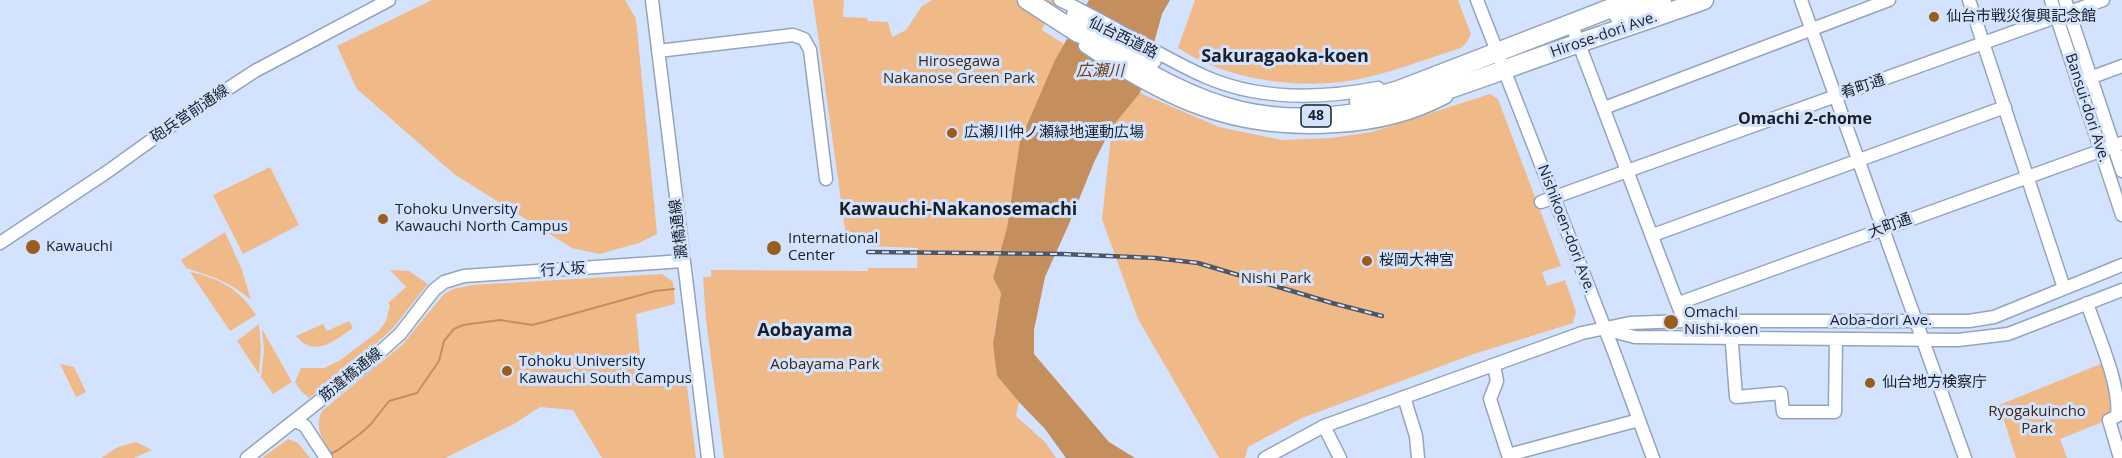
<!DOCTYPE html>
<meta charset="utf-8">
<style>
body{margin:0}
canvas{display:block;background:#d3e3fd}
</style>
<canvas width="2122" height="458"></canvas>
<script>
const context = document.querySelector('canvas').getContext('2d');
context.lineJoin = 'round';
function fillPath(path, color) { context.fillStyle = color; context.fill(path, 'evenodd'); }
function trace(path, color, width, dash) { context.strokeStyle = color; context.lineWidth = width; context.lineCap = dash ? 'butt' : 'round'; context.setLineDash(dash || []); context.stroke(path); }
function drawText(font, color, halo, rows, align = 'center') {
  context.font = font + ' "Open Sans","Noto Sans JP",sans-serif'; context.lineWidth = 6; context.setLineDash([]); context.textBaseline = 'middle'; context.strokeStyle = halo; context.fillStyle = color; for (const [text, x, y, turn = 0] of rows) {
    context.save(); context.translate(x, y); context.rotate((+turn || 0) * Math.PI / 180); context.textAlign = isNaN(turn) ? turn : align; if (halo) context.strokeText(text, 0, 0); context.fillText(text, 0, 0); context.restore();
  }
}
const green = new Path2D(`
 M 432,0 L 625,0 L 636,19 L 657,234 L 639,243 L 599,254 L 572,248 L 454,174 L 357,89 L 337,46 Z
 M 813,0 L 844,0 L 843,17 L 867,18 L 868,21 L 888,22 L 892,37 L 906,30 L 922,6 L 932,0 L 1056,0 L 1042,30 L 1064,44 L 1055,60 L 993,278 L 1001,293 L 994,335 L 997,376 L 1019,402 L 1016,416 L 1045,442 L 1056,458 L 724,458 L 706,320 L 703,277 L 711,277 L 711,270 L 868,271 L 868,268 L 917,268 L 918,248 L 867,246 L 866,236 L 846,236 Z
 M 1195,0 L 1458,0 L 1471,34 L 1467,42 L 1461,48 C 1426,59 1391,73 1355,80 C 1298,90 1227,80 1178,48 Z
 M 1140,93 L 1219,127 L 1282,140 L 1331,138 L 1372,132 L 1490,94 L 1498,99 L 1561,266 L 1542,272 L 1547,286 L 1565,280 L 1576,312 L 1573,323 L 1474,354 L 1302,418 L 1248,447 L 1245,458 L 1219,458 L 1138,319 L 1102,219 L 1112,127 Z
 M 270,167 L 299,225 L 243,254 L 213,195 Z
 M 225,232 L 242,270 L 251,300 C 229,281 213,277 186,268 L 181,260 Z
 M 390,270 L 409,271 L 428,284 L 392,329 L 365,354 L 309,398 L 301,391 L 295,382 L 301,368 L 324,368 L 339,361 L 379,331 L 386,321 L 390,306 L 388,303 L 406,287 Z
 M 190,272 C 220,278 240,290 256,315 L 230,331 Z
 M 662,274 L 673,282 L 675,304 L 636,314 L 642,377 L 645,383 L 686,378 L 696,458 L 602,458 L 573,410 L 540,407 L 514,424 L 445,458 L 334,458 C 325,443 313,429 322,411 L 402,345 L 444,294 L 453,289 L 472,285 Z
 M 349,321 L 353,328 C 335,340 315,359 296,336 L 323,324 L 327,331 Z
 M 259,324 L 261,348 L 259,374 L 237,341 Z
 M 262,329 L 292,382 L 273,394 L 261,377 L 264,350 Z
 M 2103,363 L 2118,404 L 2115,417 L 2060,439 L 2067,458 L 2016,458 L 1999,405 Z
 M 60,364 L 74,367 L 86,392 L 76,397 Z
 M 288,439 L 298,443 L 310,458 L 262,458 Z
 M 136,442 L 152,450 L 134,458 L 101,458 L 118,447 Z`);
const water = new Path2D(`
 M 1089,0 L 1170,0 L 1162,14 L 1140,93 L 1112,127 L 1095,160 L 1069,224 L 1045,277 L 1034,330 L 1034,354 L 1109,442 L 1135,458 L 1066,458 L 1045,429 L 1019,402 L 997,376 L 993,344 L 1001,293 L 993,278 L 1007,228 L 1020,141 L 1055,60 Z`);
const stream = new Path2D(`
 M 330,454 L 338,450 L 360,434 L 371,424 L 389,401 L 417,393 L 439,361 L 444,341 L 454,329 L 463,325 L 500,320 L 532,325 L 540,323 L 655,291 L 674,289`);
const minor = new Path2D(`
 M 652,0 L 708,458
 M 1060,0 C 1110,23 1156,55 1206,77 C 1261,101 1321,99 1378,88
 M 1477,0 L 1614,352 L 1653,458
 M 1801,0 L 1965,458
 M 1969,0 L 2064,288
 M 2051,0 L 2122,215
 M 2065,0 L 2122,171
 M 1571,23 L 1684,321
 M 1085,46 C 1167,102 1235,133 1336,126 C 1374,124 1412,115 1446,97
 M 658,51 L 793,35 L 804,39 L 810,50 L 826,179
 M 2087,79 L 2122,66
 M 1604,108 L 1889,0
 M 1541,202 L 2103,0
 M 1653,235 L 2005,107
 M 0,243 L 107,172 L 171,126 L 255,71 L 389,0
 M 1679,303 L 2122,143
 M 2087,303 C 2097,334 2121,385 2117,416 L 2109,420 L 2120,458
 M 1608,330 L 1635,337 L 1958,340 L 2008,334 L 2122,290
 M 1731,331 L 1736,397 L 1781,393 L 1783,412 L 1835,412 L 1836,339
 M 1494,366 L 1497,381 L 1490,399 L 1508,455 L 1639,420
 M 1404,397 L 1416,436 L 1418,458
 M 296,421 L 305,426 L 326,458
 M 1324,426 L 1340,458
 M 247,458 L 370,361 L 400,334 L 434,290 L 444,282 L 464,276 L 683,261
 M 1265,458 L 1324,426 L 1582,333 L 1630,323 L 1684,321 L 1969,321 L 1994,317 L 2122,265`);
const highway = new Path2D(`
 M 1027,0 L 1078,33
 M 1076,15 L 1152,60
 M 1619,16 L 1662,0
 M 1069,27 C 1124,58 1178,96 1241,111 C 1346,135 1448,89 1545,55 C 1598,36 1651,19 1704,0
 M 1359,101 L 1399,90 L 1632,0`);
const rail = new Path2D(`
 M 868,252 L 1062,254 L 1155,258 L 1198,263 L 1332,303 L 1382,316`);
const markers = [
 [1934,17,6,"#995d1e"],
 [952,133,6,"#995d1e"],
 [383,219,6,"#995d1e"],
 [33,247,8,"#995d1e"],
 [774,248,8,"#995d1e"],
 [1367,261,6,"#995d1e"],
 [1671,322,8,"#995d1e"],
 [507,371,6,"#995d1e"],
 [1870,383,6,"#995d1e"]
];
const shields = [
 [1316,116,30]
];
const shieldNames = [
 ["48",1316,116]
];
const poiNames = [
 ["仙台市戦災復興記念館",1946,17],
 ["広瀬川仲ノ瀬緑地運動広場",964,133],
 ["Tohoku Unversity",395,210],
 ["Kawauchi North Campus",395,227],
 ["International",788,239],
 ["Center",788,256],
 ["Kawauchi",46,247],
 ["桜岡大神宮",1379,261],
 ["Omachi",1684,313],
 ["Nishi-koen",1684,330],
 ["Tohoku University",519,362],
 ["Kawauchi South Campus",519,379],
 ["仙台地方検察庁",1882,383]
];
const streetNames = [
 ["Hirose-dori Ave.",1604,35,-19],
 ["仙台西道路",1123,38,26],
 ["肴町通",1863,87,-19],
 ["Bansui-dori Ave.",2087,108,72],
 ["砲兵営前通線",190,114,-34],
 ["大町通",1890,226,-20],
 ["澱橋通線",679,229,-97],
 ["Nishikoen-dori Ave.",1566,229,69],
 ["行人坂",563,270,-4],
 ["Aoba-dori Ave.",1881,321],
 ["筋違橋通線",351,375,-39]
];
const parkNames = [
 ["Hirosegawa",959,62],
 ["Nakanose Green Park",959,79],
 ["Nishi Park",1276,279],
 ["Aobayama Park",825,365],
 ["Ryogakuincho",2037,412],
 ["Park",2037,429]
];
const waterNames = [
 ["広瀬川",1100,71]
];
const neighbourhoodNames = [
 ["Omachi 2-chome",1805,119]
];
const quarterNames = [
 ["Sakuragaoka-koen",1285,57],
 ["Kawauchi-Nakanosemachi",958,210],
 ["Aobayama",805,331]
];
fillPath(green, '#f0b988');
fillPath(water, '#c58f5d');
trace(stream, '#c58f5d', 2);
trace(minor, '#95a4bd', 15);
trace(highway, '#95a4bd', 21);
trace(minor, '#fff', 12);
trace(highway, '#fff', 18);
trace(rail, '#4d5664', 4.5);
trace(rail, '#d3e3fd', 2, [7]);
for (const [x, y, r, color] of markers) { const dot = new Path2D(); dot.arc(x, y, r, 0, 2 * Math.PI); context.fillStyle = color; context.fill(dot); trace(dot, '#d3e3fd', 2); }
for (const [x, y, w] of shields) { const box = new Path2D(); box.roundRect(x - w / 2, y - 11, w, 22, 4.5); context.fillStyle = '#d3e3fd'; context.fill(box); trace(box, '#1a2029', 1.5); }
drawText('bold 14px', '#1a2029', null, shieldNames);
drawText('15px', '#1a2029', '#d3e3fd', poiNames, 'left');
drawText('15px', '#1a2029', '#d3e3fd', streetNames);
drawText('15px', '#3e2711', '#d3e3fd', parkNames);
drawText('italic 16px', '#67411c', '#d3e3fd', waterNames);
drawText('bold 16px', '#1a2029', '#d3e3fd', neighbourhoodNames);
drawText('bold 18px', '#1a2029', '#d3e3fd', quarterNames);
</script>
